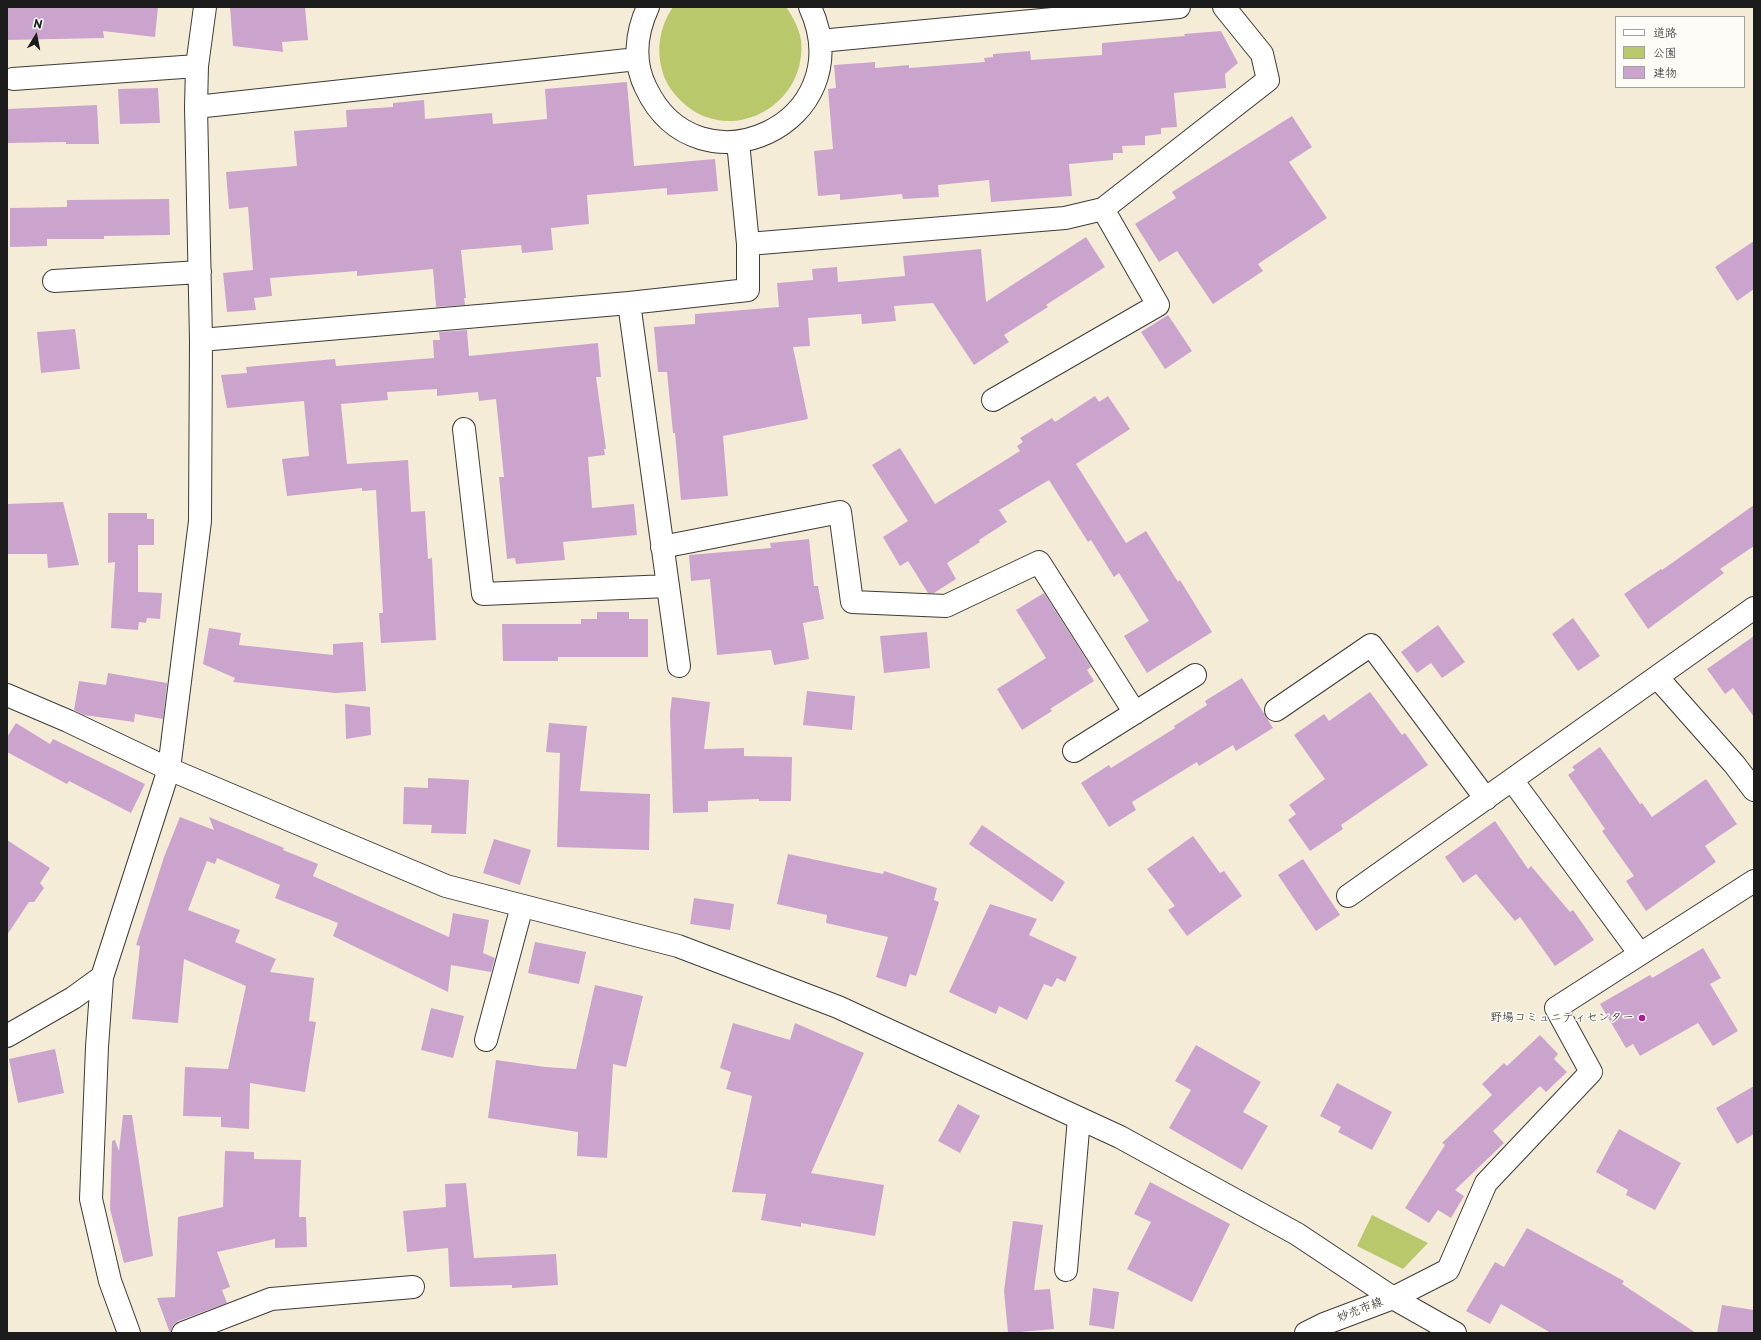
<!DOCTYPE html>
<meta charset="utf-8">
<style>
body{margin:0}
#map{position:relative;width:1761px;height:1340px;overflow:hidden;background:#f5ecd8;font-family:"Playpen Sans","Klee One",sans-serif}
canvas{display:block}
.frame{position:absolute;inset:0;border:8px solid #1c1c1c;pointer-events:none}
.legend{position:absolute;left:1615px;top:16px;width:130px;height:72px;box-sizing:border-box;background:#fdfcf7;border:1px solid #a3a29f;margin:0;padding:5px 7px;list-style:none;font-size:12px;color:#1c1c1c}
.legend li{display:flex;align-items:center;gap:8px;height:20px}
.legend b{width:20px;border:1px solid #a3a29f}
.north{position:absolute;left:16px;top:16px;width:40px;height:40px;-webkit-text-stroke:3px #fdfcf7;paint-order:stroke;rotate:10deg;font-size:11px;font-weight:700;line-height:16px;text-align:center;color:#1c1c1c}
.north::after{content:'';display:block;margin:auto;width:14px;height:18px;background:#1c1c1c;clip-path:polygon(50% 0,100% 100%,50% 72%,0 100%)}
</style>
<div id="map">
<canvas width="1761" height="1340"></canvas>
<div class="frame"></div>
<ul class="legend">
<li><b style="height:5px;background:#fff"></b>道路</li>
<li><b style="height:11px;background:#b9c86b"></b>公園</li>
<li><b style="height:11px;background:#cba4ce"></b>建物</li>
</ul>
<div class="north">N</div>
</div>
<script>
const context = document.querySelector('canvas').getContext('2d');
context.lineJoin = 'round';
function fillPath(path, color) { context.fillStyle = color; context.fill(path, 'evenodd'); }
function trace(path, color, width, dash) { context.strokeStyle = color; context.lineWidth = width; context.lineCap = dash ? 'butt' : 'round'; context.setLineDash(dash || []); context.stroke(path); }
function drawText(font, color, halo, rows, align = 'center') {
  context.font = font + ' "Playpen Sans","Klee One",sans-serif'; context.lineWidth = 3; context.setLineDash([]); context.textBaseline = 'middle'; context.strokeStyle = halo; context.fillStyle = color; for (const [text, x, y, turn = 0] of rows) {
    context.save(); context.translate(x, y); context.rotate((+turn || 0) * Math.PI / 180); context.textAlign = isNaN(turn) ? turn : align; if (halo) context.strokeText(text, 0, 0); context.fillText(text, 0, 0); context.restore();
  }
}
const green = new Path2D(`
 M 673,7 L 786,7 C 793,17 799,28 801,40 C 808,106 729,148 681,101 C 672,92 665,82 662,70 C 656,48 660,26 673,7 Z
 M 1372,1215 L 1428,1243 L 1403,1269 L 1357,1246 Z`);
const building = new Path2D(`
 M 7,7 L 158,7 L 155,37 L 103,31 L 104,38 L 7,40 Z
 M 230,7 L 305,7 L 308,40 L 282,42 L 283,52 L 233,46 Z
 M 1221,31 L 1238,63 L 1225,74 L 1226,88 L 1174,93 L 1177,127 L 1161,128 L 1161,134 L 1145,136 L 1145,145 L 1122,146 L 1123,153 L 1113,153 L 1113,160 L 1069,164 L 1072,196 L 991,202 L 989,180 L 938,185 L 939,197 L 903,199 L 902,194 L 840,200 L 840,194 L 818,196 L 814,151 L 833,149 L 828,89 L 836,88 L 834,65 L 875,62 L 875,68 L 909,65 L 909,68 L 985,62 L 984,58 L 993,57 L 993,54 L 1030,51 L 1031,60 L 1102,55 L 1102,43 L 1185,36 L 1184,34 Z
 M 627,82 L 634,166 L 715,159 L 718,191 L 667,195 L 667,188 L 587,195 L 589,224 L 551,228 L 553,250 L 522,253 L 521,245 L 461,250 L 466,298 L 464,298 L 465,305 L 436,307 L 433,269 L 357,276 L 357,271 L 270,278 L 272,296 L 254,298 L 256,310 L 227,312 L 223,273 L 253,270 L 248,207 L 229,209 L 226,172 L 297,166 L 294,131 L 347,127 L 346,110 L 393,107 L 393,103 L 424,100 L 425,119 L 492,113 L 493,124 L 547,119 L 545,89 Z
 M 158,88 L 160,123 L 120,124 L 118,89 Z
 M 97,105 L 99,144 L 66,144 L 66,142 L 8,143 L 7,109 Z
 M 1292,116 L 1312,147 L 1289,162 L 1327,218 L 1258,264 L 1263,271 L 1213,304 L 1177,251 L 1159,262 L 1135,224 L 1176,198 L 1172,192 Z
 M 169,199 L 170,235 L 104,236 L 104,239 L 47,239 L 47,246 L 10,247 L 10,208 L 67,207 L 67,200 Z
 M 1086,237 L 1105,267 L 1046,305 L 1048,307 L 1004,335 L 1009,342 L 974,365 L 933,303 L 894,306 L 896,321 L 862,324 L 861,314 L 808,318 L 810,346 L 793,347 L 808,419 L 723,436 L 728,496 L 681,500 L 675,433 L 673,433 L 667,372 L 658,372 L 654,327 L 695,324 L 695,314 L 779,307 L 777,283 L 813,280 L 812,269 L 837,267 L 838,282 L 905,276 L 903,256 L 981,249 L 986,302 Z
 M 1754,241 L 1754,289 L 1737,301 L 1715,267 Z
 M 1168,315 L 1192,351 L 1165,369 L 1141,332 Z
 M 75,329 L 80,369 L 41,373 L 37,332 Z
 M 467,330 L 469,356 L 598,343 L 601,377 L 596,377 L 606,449 L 604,449 L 605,455 L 588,457 L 592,508 L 634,504 L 637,535 L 563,542 L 565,560 L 516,564 L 515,558 L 507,559 L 499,477 L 504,477 L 496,399 L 479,401 L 478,392 L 437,396 L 437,389 L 387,392 L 388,400 L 341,404 L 347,464 L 408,460 L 411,512 L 425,511 L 428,559 L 432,558 L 436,640 L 381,643 L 379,613 L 383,613 L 376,490 L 362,491 L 362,488 L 287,496 L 282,459 L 309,456 L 304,401 L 227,408 L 221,375 L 247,373 L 246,367 L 335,359 L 336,366 L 434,358 L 433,340 L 440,340 L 439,332 Z
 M 1095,396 L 1099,402 L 1108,396 L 1130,429 L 1076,464 L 1126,543 L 1146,531 L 1178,582 L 1180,580 L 1212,632 L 1147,673 L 1124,636 L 1149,621 L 1119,573 L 1114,577 L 1091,540 L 1088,542 L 1049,480 L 999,510 L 1007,522 L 979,540 L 980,542 L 947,563 L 956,579 L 934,593 L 928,593 L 908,561 L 900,566 L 883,537 L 908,521 L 872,465 L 900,448 L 935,504 L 1020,451 L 1017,446 L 1023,442 L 1020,438 L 1052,418 L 1055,422 Z
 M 63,502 L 79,565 L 48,568 L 47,554 L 7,554 L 7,504 Z
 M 1754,505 L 1754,546 L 1720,569 L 1724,573 L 1648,629 L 1624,594 L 1661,569 L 1662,570 Z
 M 108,513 L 147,513 L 147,519 L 154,519 L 154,545 L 138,545 L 138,592 L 162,593 L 160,619 L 147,618 L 146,623 L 139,622 L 138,630 L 111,628 L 115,562 L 108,563 Z
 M 809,539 L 814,586 L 818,586 L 824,619 L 803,623 L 809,659 L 774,665 L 771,650 L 717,655 L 710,579 L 691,581 L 689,555 L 771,548 L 770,543 Z
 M 1044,593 L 1091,667 L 1087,670 L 1094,681 L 1050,709 L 1052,711 L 1022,730 L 997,689 L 1046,658 L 1016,610 Z
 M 597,612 L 629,612 L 629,619 L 648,619 L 648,657 L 558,657 L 558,661 L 503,661 L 502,624 L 581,624 L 581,619 L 597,619 Z
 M 1573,618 L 1600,656 L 1578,671 L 1552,634 Z
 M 1438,625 L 1465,662 L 1442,678 L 1431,663 L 1417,673 L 1401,652 Z
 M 209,628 L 241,633 L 239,645 L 333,655 L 333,644 L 363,642 L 366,691 L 335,693 L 233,682 L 235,678 L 203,664 Z
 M 927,632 L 930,668 L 884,673 L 880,636 Z
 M 1754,636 L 1754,717 L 1733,688 L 1725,694 L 1707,669 Z
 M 108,673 L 167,683 L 163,719 L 135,714 L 134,722 L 84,715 L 74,710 L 79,681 L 106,685 Z
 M 1242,678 L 1273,728 L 1236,751 L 1233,745 L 1199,766 L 1197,762 L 1132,802 L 1136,810 L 1109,827 L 1081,783 L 1109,765 L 1111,768 L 1175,728 L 1174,726 L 1207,705 L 1205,701 Z
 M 807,691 L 855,696 L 852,730 L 803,725 Z
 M 1370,692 L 1402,735 L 1405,733 L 1428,765 L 1341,825 L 1343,829 L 1310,851 L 1288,820 L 1296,814 L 1289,805 L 1325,779 L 1294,735 L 1324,714 L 1329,721 Z
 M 672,697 L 710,702 L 704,749 L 744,748 L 744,756 L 792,757 L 791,801 L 759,801 L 759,799 L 708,801 L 708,812 L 673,813 L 670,714 Z
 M 345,704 L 370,707 L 371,735 L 346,739 Z
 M 16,723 L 50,744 L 53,739 L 145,784 L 131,813 L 69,781 L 67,784 L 7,752 L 7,737 Z
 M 549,723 L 587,726 L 580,791 L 650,794 L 649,850 L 557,847 L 560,753 L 546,752 Z
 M 1600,747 L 1640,804 L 1642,803 L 1652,817 L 1706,779 L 1737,824 L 1705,846 L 1716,862 L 1646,911 L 1626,881 L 1634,876 L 1602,831 L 1605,829 L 1568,775 L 1575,770 L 1572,767 Z
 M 428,778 L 469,780 L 466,834 L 431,833 L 432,825 L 403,824 L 404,787 L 428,788 Z
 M 180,817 L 214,830 L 209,817 L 284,848 L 283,850 L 318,864 L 313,876 L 449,937 L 453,913 L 489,920 L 483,953 L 495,958 L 491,972 L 451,965 L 448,992 L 333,936 L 338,923 L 275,898 L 280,885 L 217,858 L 215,864 L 207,861 L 188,910 L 240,930 L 235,942 L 276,959 L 270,972 L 314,978 L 309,1021 L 316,1022 L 305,1092 L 250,1083 L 249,1129 L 221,1127 L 221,1117 L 183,1116 L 185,1067 L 228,1069 L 246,986 L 184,959 L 178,1023 L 132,1019 L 140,946 L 136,945 L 164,857 Z
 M 1495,821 L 1528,869 L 1531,866 L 1570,912 L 1573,910 L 1594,940 L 1555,966 L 1520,917 L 1515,921 L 1476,874 L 1463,883 L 1445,857 Z
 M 982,825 L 1065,882 L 1052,902 L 969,844 Z
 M 1193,836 L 1220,873 L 1224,871 L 1242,896 L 1187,936 L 1168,910 L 1175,906 L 1147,869 Z
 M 494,839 L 531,850 L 520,885 L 483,873 Z
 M 7,840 L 50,868 L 40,883 L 44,888 L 34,902 L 29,902 L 7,935 Z
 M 788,854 L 883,874 L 884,871 L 937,888 L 934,900 L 939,902 L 916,976 L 910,974 L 906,987 L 876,977 L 888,937 L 826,923 L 827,915 L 777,904 Z
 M 1303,859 L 1340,915 L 1316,931 L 1278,875 Z
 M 694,898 L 734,904 L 730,930 L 690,924 Z
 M 990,904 L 1037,919 L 1029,935 L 1077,957 L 1065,982 L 1057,978 L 1052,987 L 1044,984 L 1027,1020 L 999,1006 L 996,1014 L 949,992 Z
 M 535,942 L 586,952 L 579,984 L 528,973 Z
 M 1703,948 L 1721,978 L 1710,984 L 1738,1031 L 1713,1046 L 1698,1023 L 1640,1056 L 1633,1044 L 1626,1048 L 1600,1004 L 1650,975 L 1652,978 Z
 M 595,985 L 643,996 L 626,1067 L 613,1064 L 607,1158 L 577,1156 L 578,1132 L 488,1118 L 496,1060 L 545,1067 L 576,1069 Z
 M 431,1008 L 464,1016 L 453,1058 L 421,1050 Z
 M 733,1023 L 790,1040 L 795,1023 L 864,1053 L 811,1173 L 884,1185 L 875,1236 L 801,1223 L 801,1227 L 761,1220 L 766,1194 L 732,1192 L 752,1096 L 726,1089 L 731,1072 L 720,1068 Z
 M 1540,1035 L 1558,1054 L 1554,1059 L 1567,1072 L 1546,1092 L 1540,1086 L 1493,1131 L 1504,1143 L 1455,1190 L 1464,1196 L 1451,1218 L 1438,1210 L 1429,1223 L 1405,1208 L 1445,1145 L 1442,1143 L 1492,1095 L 1482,1084 L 1504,1063 L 1507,1066 Z
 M 1196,1045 L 1261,1082 L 1243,1112 L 1268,1126 L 1242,1170 L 1169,1128 L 1191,1090 L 1175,1081 Z
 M 55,1049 L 64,1093 L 18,1103 L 9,1059 Z
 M 1337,1083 L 1392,1112 L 1372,1150 L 1338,1132 L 1341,1127 L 1320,1116 Z
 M 1754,1086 L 1754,1134 L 1737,1144 L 1716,1108 Z
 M 958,1104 L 980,1116 L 960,1153 L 938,1141 Z
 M 123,1115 L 132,1115 L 153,1256 L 124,1263 L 110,1209 L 112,1141 L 115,1140 L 119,1151 Z
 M 1619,1129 L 1681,1163 L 1655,1210 L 1626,1195 L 1628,1190 L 1596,1172 Z
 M 225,1151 L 254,1152 L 254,1159 L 301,1160 L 299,1217 L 306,1217 L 307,1247 L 275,1248 L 275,1239 L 217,1252 L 230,1287 L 222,1290 L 227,1303 L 178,1321 L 173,1325 L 170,1333 L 157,1298 L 175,1297 L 178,1217 L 223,1207 Z
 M 1150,1182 L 1230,1224 L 1192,1302 L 1127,1269 L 1151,1222 L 1134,1214 Z
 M 466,1183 L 474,1258 L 556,1254 L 558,1285 L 512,1288 L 512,1285 L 450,1287 L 448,1248 L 407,1252 L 403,1211 L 446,1207 L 445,1184 Z
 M 1013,1221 L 1043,1225 L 1034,1290 L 1050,1289 L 1054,1329 L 1008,1333 L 1004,1291 Z
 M 1527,1228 L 1624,1281 L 1622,1284 L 1696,1333 L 1551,1333 L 1501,1304 L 1490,1324 L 1466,1311 L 1495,1262 L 1504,1267 Z
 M 1093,1288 L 1119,1292 L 1114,1329 L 1089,1325 Z
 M 1722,1305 L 1754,1310 L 1754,1333 L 1717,1333 Z`);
const street = new Path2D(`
 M 648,7 C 636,33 633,62 646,88 C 698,198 863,124 810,7
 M 820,41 L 1179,7
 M 13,79 L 197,66
 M 196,107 L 637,59
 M 738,142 L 748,244
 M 54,281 L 200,272
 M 629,303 L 679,666
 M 201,340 L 629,303 L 748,290 L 748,244 L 1065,218 L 1103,209 L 1268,80 L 1262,54 L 1224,7
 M 993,400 L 1158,305 L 1103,209
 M 464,429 L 483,594 L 668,586
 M 662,547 L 840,512 L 852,602 L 946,606 L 1039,562 L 1135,713
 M 1657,677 L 1734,764 L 1754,790
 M 7,695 L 68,721 L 169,769 L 446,886 L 678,946 L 838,1007 L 1120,1137 L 1297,1234 L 1393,1298 L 1448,1270 L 1486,1183 L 1591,1072 L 1556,1008 L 1754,881
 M 1276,710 L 1371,645 L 1486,799
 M 1074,751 L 1195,675
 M 1512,780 L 1640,954
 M 1348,896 L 1754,608
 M 7,1036 L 73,998 L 102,977
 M 486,1040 L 522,906
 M 1066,1270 L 1079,1118
 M 129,1333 L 110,1281 L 91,1199 L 97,1047 L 102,977 L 169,769 L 200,521 L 201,340 L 196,107 L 197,66 L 205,7
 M 183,1333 L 271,1299 L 413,1287`);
const secondary = new Path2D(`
 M 1306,1333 L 1324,1324 L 1393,1298 L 1455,1333`);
const markers = [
 [1642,1018,4,"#b5179e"]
];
const poiNames = [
 ["野場コミュニティセンター",1634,1018]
];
const streetNames = [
 ["妙売市線",1360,1310,-21]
];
fillPath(green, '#b9c86b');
fillPath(building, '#cba4ce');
trace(street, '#3d3b38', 24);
trace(secondary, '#3d3b38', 24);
trace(street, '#fff', 22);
trace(secondary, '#fff', 22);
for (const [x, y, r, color] of markers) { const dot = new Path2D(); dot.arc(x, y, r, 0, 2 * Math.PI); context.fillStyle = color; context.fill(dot); trace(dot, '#fdfcf7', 1.5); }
drawText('12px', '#1c1c1c', '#fdfcf7', poiNames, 'right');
drawText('12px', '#1c1c1c', '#fdfcf7', streetNames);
</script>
